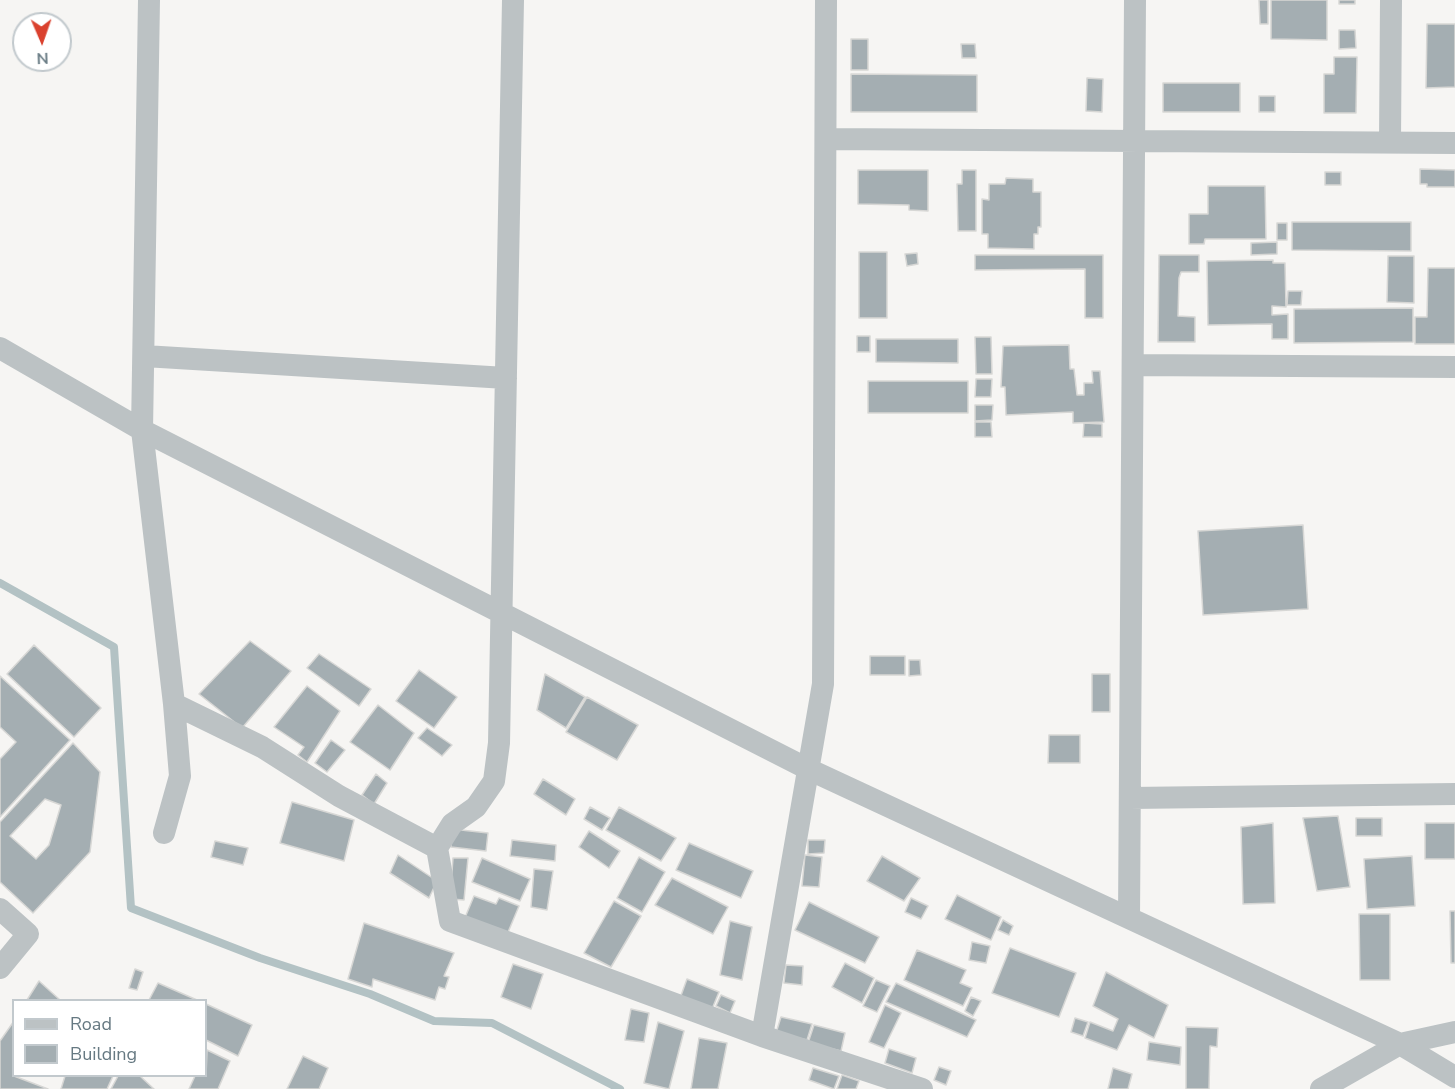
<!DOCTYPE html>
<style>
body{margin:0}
#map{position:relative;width:1455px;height:1089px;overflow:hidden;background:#f6f5f3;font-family:"Nunito Sans",sans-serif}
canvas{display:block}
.legend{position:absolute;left:12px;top:999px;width:195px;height:78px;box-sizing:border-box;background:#fff;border:2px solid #c2c9cd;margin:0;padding:8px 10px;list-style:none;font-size:18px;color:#667982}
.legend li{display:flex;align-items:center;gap:12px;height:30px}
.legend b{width:30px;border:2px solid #c2c9cd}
.north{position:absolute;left:12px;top:12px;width:60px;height:60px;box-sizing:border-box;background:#fff;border:2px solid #c2c9cd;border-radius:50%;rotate:178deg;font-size:16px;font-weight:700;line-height:24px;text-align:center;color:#667982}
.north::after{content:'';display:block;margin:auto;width:21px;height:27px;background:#da412e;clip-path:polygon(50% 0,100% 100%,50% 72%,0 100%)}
</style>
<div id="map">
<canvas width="1455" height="1089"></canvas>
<ul class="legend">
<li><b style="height:8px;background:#bcc2c4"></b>Road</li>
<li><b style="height:16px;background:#a4aeb2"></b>Building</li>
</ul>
<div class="north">N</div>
</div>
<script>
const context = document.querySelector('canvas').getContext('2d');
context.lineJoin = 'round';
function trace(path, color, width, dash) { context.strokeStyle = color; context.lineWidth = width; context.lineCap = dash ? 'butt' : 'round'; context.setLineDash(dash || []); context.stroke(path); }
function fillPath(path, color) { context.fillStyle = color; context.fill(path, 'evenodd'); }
const stream = new Path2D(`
 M 0,583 L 114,647 L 131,908 L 260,958 L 370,994 L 434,1021 L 492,1023 L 620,1089`);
const building = new Path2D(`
 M 1259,0 L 1268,0 L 1268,24 L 1260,24 Z
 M 1271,0 L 1327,0 L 1327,40 L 1271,39 Z
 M 1339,0 L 1355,0 L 1355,4 L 1339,4 Z
 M 1427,24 L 1455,24 L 1455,87 L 1426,88 Z
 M 1339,30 L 1355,30 L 1356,48 L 1339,49 Z
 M 851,39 L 868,39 L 868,70 L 851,70 Z
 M 961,44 L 975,44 L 976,58 L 962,58 Z
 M 1334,57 L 1357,57 L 1356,113 L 1324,113 L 1324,74 L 1334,74 Z
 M 851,74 L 977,75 L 977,112 L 851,112 Z
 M 1087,78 L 1103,79 L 1102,112 L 1086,111 Z
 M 1163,83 L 1240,83 L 1240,112 L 1163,112 Z
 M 1259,96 L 1275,96 L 1275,112 L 1259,112 Z
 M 1420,169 L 1455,170 L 1455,187 L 1427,187 L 1427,184 L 1420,184 Z
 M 858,170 L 928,170 L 928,211 L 909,210 L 909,205 L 858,204 Z
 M 962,170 L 976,170 L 976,231 L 958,231 L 957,184 L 962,184 Z
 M 1325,172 L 1341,172 L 1341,185 L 1325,185 Z
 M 1006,178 L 1033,179 L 1033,192 L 1041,192 L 1041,227 L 1038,227 L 1038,234 L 1034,234 L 1034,249 L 988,248 L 988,234 L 982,234 L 982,199 L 989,200 L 989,184 L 1005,184 Z
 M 1208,186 L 1265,186 L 1266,239 L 1205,239 L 1204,244 L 1189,244 L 1189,214 L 1208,214 Z
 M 1292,222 L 1411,222 L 1411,251 L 1292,250 Z
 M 1277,223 L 1287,223 L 1287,240 L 1277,240 Z
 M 1277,242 L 1277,254 L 1251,255 L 1251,243 Z
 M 859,252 L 887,252 L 887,318 L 859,318 Z
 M 917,253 L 918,264 L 907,266 L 905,254 Z
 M 975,255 L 1103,255 L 1103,318 L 1085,318 L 1085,269 L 975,270 Z
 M 1159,255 L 1199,255 L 1199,272 L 1181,272 L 1179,278 L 1178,316 L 1195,317 L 1195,342 L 1158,342 Z
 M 1388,256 L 1414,256 L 1414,303 L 1387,302 Z
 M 1273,260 L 1273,263 L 1285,263 L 1286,307 L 1272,306 L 1272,315 L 1288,314 L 1288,339 L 1272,339 L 1272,324 L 1208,325 L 1207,261 Z
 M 1428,268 L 1455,268 L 1455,344 L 1415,344 L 1415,317 L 1427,317 Z
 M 1288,291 L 1302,291 L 1301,305 L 1287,305 Z
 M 1413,308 L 1413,342 L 1294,343 L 1294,309 Z
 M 857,336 L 870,336 L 870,352 L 857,352 Z
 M 975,337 L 991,337 L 992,374 L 976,374 Z
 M 876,339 L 958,339 L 958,363 L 876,362 Z
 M 1069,345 L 1070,369 L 1074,369 L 1077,395 L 1084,395 L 1084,383 L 1093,383 L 1092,371 L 1100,371 L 1104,422 L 1073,423 L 1073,412 L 1006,415 L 1005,387 L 1001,387 L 1003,346 Z
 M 976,379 L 992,379 L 991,397 L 975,397 Z
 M 868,381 L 968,381 L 968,413 L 868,413 Z
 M 975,405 L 993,405 L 992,420 L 975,421 Z
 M 975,422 L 991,422 L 992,437 L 975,437 Z
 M 1084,423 L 1102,424 L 1102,437 L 1083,437 Z
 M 1303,525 L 1308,609 L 1203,615 L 1198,531 Z
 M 250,641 L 291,671 L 242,728 L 199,694 Z
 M 34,645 L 101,708 L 74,737 L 7,674 Z
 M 319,654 L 371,689 L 359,706 L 307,668 Z
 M 870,656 L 905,656 L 905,675 L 870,675 Z
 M 909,660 L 920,660 L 921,675 L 909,676 Z
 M 419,670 L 457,697 L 434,728 L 396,701 Z
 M 545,674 L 585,697 L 566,728 L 537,710 Z
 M 1092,674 L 1110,674 L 1110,712 L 1092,712 Z
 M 0,676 L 70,740 L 0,817 L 0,759 L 16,742 L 0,727 Z
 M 307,686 L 340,711 L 307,762 L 298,755 L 304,747 L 274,727 Z
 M 587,697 L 638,725 L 617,760 L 566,732 Z
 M 378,705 L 414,733 L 390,770 L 350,742 Z
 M 427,728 L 452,745 L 442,756 L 418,738 Z
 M 1049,735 L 1080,735 L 1080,763 L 1048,763 Z
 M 331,740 L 345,750 L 327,772 L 315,763 Z
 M 73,743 L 100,772 L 90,852 L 33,913 L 0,882 L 0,822 ZM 45,799 L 61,805 L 49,845 L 36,859 L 10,836 Z
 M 376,774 L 387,783 L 374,804 L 362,795 Z
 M 543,779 L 575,799 L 566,815 L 534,794 Z
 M 292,802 L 354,820 L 344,861 L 280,843 Z
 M 590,807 L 610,818 L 602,830 L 584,819 Z
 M 619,807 L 676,838 L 661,861 L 606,830 Z
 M 1338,816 L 1350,887 L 1317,891 L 1303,818 Z
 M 1356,818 L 1382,818 L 1382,836 L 1356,836 Z
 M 1273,823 L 1275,903 L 1243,904 L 1241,827 Z
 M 1425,823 L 1455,823 L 1455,859 L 1425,859 Z
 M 452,829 L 488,833 L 486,851 L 451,847 Z
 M 589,831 L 620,851 L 609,868 L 579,847 Z
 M 512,840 L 556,845 L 555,861 L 510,856 Z
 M 808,840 L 825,840 L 824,853 L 808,854 Z
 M 215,841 L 248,848 L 243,865 L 211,857 Z
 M 689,843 L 753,871 L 741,898 L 676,870 Z
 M 398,855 L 437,881 L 429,898 L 390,873 Z
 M 805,855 L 822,857 L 819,887 L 802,886 Z
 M 882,856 L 920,878 L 904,901 L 867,881 Z
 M 1412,856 L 1415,906 L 1367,909 L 1364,859 Z
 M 639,857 L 665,872 L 642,912 L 617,898 Z
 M 453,858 L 468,858 L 464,900 L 450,899 Z
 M 482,858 L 530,879 L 520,901 L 472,882 Z
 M 534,869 L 553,871 L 547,910 L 531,907 Z
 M 672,878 L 728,907 L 713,934 L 655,905 Z
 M 957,895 L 1001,917 L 991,940 L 945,919 Z
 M 474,896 L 496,904 L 499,898 L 519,906 L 506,937 L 464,920 Z
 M 911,898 L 928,906 L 921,919 L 905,912 Z
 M 614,901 L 641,916 L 611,967 L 584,953 Z
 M 809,902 L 879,937 L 865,963 L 795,930 Z
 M 1450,911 L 1455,911 L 1455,963 L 1451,963 Z
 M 1359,914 L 1390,914 L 1390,980 L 1360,980 Z
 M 1003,920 L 1013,926 L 1009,935 L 998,930 Z
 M 730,921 L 752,927 L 742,980 L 720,975 Z
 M 364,923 L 454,953 L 444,976 L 449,977 L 445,989 L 439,987 L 435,1000 L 373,979 L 372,987 L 348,979 Z
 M 972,942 L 990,946 L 986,963 L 969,960 Z
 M 1010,948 L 1076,973 L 1059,1017 L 992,993 Z
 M 917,950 L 966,970 L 960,983 L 972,988 L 963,1006 L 904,980 Z
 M 845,963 L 874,978 L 862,1003 L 832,987 Z
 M 513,964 L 543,974 L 531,1009 L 501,997 Z
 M 786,965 L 803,966 L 802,985 L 784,983 Z
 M 135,969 L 143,972 L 137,990 L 129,988 Z
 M 1106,972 L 1168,1005 L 1154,1038 L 1129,1025 L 1117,1050 L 1085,1038 L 1090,1022 L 1113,1031 L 1118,1019 L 1093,1006 Z
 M 687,979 L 719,992 L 710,1014 L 679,1001 Z
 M 876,980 L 890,986 L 877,1012 L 863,1006 Z
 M 39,981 L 60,1000 L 27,1000 Z
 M 158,983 L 197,1000 L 149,1000 Z
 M 896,983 L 976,1020 L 967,1037 L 886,1002 Z
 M 721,995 L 735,1001 L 730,1013 L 716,1006 Z
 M 971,997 L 981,1001 L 973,1016 L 965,1011 Z
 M 206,1004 L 252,1025 L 238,1056 L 206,1040 Z
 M 885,1005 L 901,1013 L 884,1048 L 869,1042 Z
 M 631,1009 L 649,1013 L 644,1042 L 625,1040 Z
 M 781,1017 L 812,1024 L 807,1040 L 776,1033 Z
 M 1075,1018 L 1088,1022 L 1083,1036 L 1071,1032 Z
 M 14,1021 L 14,1076 L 48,1089 L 0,1089 L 0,1041 Z
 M 658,1022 L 684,1031 L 669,1089 L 644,1083 Z
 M 814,1025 L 845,1033 L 841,1051 L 808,1043 Z
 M 1186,1027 L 1218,1028 L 1217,1047 L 1210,1046 L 1209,1089 L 1186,1089 Z
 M 699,1038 L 727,1043 L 718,1089 L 691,1089 Z
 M 1149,1042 L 1181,1047 L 1180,1065 L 1147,1060 Z
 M 889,1049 L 916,1058 L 912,1073 L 885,1063 Z
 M 207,1050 L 230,1061 L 218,1089 L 189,1089 L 195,1076 L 206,1076 Z
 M 303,1056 L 328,1068 L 319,1089 L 287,1089 Z
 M 939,1067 L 951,1071 L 946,1085 L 934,1080 Z
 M 813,1068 L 839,1076 L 834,1089 L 809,1080 Z
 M 1113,1068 L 1132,1074 L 1128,1089 L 1108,1089 Z
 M 842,1075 L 859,1081 L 856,1089 L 837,1089 Z
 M 65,1076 L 113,1076 L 107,1089 L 61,1089 Z
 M 118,1076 L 140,1076 L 154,1089 L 111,1089 Z`);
const minor = new Path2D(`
 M 149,0 L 142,430 L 174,704 L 180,776 L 164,833
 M 513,0 L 499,743 L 494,781 L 476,807 L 452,824 L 437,848 L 450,921 L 762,1036 L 922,1089
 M 826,139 L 1455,143
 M 1390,142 L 1391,0
 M 0,348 L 142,430 L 808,769 L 1400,1044 L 1455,1077
 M 144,356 L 506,378
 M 1133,365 L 1455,367
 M 174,704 L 262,747 L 339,796 L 437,848
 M 1130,798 L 1455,794
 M 0,909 L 28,934 L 0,968
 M 1129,918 L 1135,0
 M 762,1036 L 823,684 L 826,0
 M 1321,1089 L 1400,1044 L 1455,1032`);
trace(stream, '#b3c2c4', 8);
fillPath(building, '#a4aeb2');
trace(building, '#d7d7d5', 1.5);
trace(minor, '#bcc2c4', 22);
</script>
